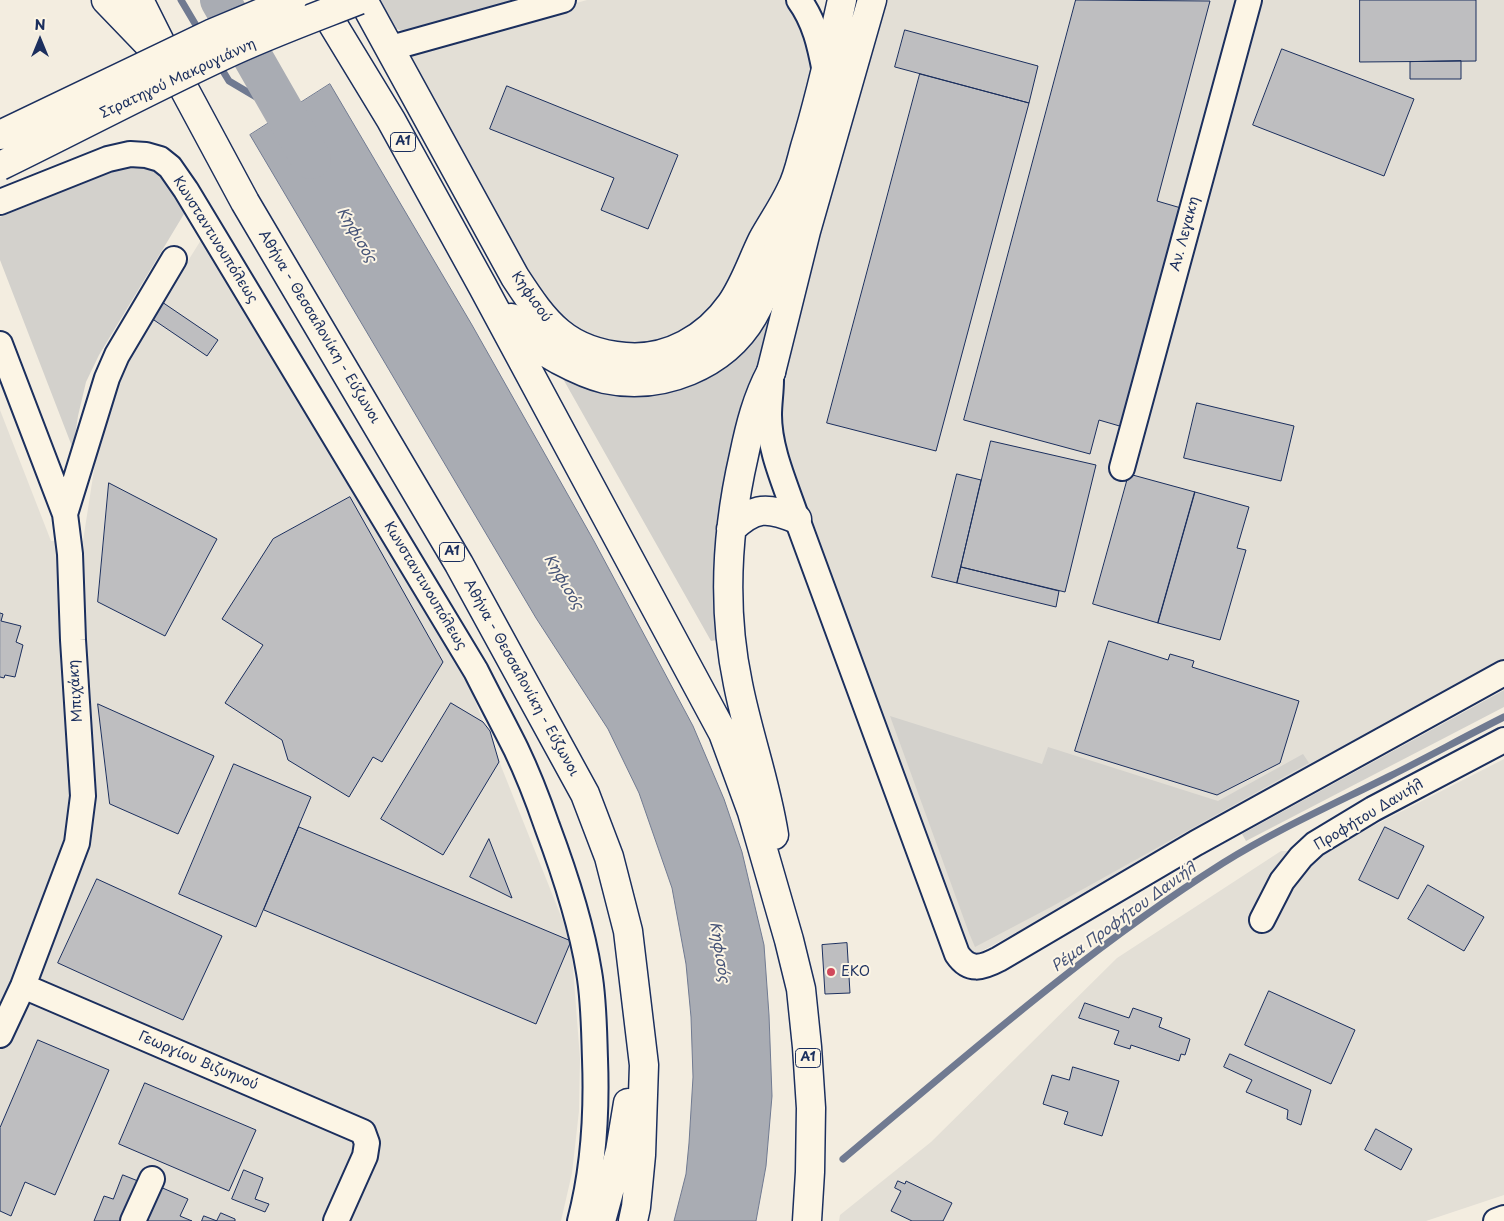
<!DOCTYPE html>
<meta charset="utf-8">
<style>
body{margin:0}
#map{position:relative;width:1504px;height:1221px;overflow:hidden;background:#f3ede0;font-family:"Playpen Sans",sans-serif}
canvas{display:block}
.north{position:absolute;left:15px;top:15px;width:50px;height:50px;-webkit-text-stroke:4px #fcf5e5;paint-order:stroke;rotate:0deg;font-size:14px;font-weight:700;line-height:20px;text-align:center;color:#1b2f5e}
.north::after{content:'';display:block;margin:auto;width:18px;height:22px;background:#1b2f5e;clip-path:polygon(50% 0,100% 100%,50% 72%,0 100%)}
</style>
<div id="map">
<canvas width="1504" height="1221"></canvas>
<div class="north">N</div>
</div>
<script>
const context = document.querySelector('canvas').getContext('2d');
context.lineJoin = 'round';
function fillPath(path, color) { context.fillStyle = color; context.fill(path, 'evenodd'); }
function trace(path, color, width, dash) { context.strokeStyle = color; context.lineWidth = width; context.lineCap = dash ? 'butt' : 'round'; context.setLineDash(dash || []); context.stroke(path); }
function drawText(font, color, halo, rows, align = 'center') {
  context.font = font + ' "Playpen Sans",sans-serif'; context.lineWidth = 4; context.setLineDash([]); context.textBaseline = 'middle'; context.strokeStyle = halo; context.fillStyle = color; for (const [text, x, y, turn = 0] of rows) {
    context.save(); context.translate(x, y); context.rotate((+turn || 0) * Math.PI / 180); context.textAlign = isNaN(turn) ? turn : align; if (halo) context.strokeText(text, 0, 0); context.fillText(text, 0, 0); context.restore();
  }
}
const built = new Path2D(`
 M 587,0 L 791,0 L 800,12 L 816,69 L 804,128 L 735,283 L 689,336 L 610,349 L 550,316 L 400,52 Z
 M 878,0 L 1504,0 L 1504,663 L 1054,913 L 978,953 L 973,954 L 970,951 L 963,935 L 800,490 L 783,441 L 777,414 L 798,299 Z
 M 201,240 L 465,676 L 571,941 L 580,1059 L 579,1111 L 572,1173 L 561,1221 L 0,1221 L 0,410 L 51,541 L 83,541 L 100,431 L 133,349 Z
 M 1504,759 L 1504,1195 L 1426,1221 L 839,1221 L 840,1215 L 931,1142 L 1117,958 L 1281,851 L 1324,851 Z`);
const green = new Path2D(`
 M 375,0 L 523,0 L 410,31 C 388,32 385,17 375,0 Z
 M 141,165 L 158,169 L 187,209 L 99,355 L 86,382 L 78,416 L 73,449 L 0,260 L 0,217 L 123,167 Z
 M 768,316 L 771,317 L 718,624 L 717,640 L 711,641 L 562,377 L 563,375 Z
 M 1504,690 L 1504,707 L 1246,841 L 1242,834 Z
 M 890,716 L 1042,764 L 1048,747 L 1218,801 L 1303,754 L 1309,763 L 1051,907 L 975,947 L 969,933 Z`);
const water = new Path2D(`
 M 330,84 L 472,325 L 594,541 L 693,726 L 724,799 L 742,852 L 764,945 L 769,1015 L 772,1096 L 766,1166 L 756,1221 L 674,1221 L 686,1174 L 689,1143 L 693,1077 L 691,1017 L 686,964 L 672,888 L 639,793 L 608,729 L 536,618 L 250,135 Z`);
const stream = new Path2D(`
 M 181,0 L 200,32
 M 218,63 L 229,81 L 283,113
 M 843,1159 C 966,1056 1087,949 1223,863 C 1276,830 1334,804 1390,776 C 1428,757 1466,736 1504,717`);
const river = new Path2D(`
 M 220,0 L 311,159`);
const building = new Path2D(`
 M 1076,0 L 1210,1 L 1157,201 L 1181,208 L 1123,427 L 1099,420 L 1090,454 L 964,420 Z
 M 1360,0 L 1476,0 L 1476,61 L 1360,62 Z
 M 905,30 L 1038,66 L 1029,103 L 895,67 Z
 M 1282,49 L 1414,99 L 1384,176 L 1253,125 Z
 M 1461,61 L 1461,79 L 1410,79 L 1410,62 Z
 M 920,74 L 1029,103 L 936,451 L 827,423 Z
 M 507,86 L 678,155 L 648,229 L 601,210 L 614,178 L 490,129 Z
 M 162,302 L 218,340 L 207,356 L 151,318 Z
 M 1197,403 L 1294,426 L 1281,481 L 1184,458 Z
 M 991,441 L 1096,465 L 1065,592 L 961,567 Z
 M 957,474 L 981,480 L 957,583 L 932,577 Z
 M 1129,474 L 1195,492 L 1158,623 L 1093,604 Z
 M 109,483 L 217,539 L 165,636 L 98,602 Z
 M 1195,492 L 1249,507 L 1237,548 L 1246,550 L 1220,640 L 1158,623 Z
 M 350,497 L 443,662 L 382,762 L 373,757 L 349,797 L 288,760 L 282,740 L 225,703 L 263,645 L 222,619 L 273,539 Z
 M 961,567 L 1059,591 L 1056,607 L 957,583 Z
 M 0,613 L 3,614 L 1,621 L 21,626 L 16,642 L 23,645 L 15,677 L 5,675 L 4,678 L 0,677 Z
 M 1109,641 L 1168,660 L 1170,654 L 1194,661 L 1192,667 L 1299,701 L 1280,763 L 1217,795 L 1075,751 Z
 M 451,703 L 483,722 L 490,731 L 499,762 L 443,855 L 381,819 Z
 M 98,704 L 214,756 L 178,834 L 110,804 Z
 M 234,764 L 311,797 L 256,927 L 179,894 Z
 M 299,827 L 571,941 L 536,1024 L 264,910 Z
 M 1385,827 L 1424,846 L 1398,899 L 1359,880 Z
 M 489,839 L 512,898 L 470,877 Z
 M 97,879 L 222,936 L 183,1020 L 58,963 Z
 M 1428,885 L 1484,917 L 1464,951 L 1408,919 Z
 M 847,943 L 850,993 L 825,994 L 822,945 Z
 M 1269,991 L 1355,1030 L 1331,1084 L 1245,1045 Z
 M 1085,1003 L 1129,1018 L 1133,1008 L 1162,1018 L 1159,1027 L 1190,1039 L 1185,1055 L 1181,1054 L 1179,1061 L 1131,1045 L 1130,1049 L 1114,1044 L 1119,1031 L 1079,1018 Z
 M 38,1040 L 109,1070 L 55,1195 L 25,1182 L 11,1216 L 0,1211 L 0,1128 Z
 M 1230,1054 L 1311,1090 L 1301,1125 L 1287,1119 L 1288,1110 L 1246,1092 L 1252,1080 L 1224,1067 Z
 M 1073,1067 L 1119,1081 L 1102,1136 L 1064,1124 L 1068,1112 L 1043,1104 L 1052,1075 L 1069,1080 Z
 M 145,1083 L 256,1130 L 229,1191 L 119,1144 Z
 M 1376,1129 L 1412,1149 L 1401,1170 L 1365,1150 Z
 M 244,1170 L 263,1178 L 255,1199 L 269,1204 L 265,1212 L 232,1199 Z
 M 123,1175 L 138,1181 L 121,1221 L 94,1221 L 104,1196 L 113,1199 Z
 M 898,1181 L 905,1184 L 906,1181 L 952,1203 L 943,1221 L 912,1221 L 891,1211 L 901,1191 L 895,1188 Z
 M 158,1186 L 188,1199 L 180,1216 L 192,1221 L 143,1221 Z
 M 221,1213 L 235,1219 L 235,1221 L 217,1221 Z
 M 204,1216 L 217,1221 L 202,1221 Z`);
const minor = new Path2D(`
 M 799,0 C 815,22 820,46 825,72
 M 391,48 L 563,0
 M 0,202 L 108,159 L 130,154 L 146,155 L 160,159 L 170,167 L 186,190 L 476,671 C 489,697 503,723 516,749 C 528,774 538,800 547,826 C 565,874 581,922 589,972 C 594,1000 594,1030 595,1059 C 597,1113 594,1168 580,1221
 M 0,344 L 65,514 L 70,554 L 73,640 L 83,796 L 77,843 L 23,986 L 0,1035
 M 771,380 C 771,392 769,403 769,415 C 769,450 786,486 797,519 L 957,954 C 969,972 982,968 999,959 L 1196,843 L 1504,673
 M 1122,468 L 1249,0
 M 65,514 L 107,378 L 117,355 L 174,259
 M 1262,920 L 1282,881 L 1301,857 L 1315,844 L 1373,809 L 1504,740
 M 23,986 L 363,1132 L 367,1143 L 365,1156 L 336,1221
 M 133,1221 L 152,1179
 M 1496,1221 L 1504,1218`);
const tertiary = new Path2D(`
 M 363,0 L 515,277 C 545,323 566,352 625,357 C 668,361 707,338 731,304 C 745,284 752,261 763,239 C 772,223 783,207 791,190 C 798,177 801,161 805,147 C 820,99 831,49 842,0
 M 771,372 L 806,231 L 872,0`);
const motorway = new Path2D(`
 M 106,0 L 157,53
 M 139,0 L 174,70 L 245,202 L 459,564 L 585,794 L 609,857 L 628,931 L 644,1065 L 641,1155 L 636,1207 L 633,1221
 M 318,0 L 391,120 L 483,287 L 723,733 L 752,812 L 789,940 L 801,989 L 807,1047 L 811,1108 L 810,1172 L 807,1221
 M 511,318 C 519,327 527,337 537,346 C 543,351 552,356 559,360 C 574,368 588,375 605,379 C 661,391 724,366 753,316 C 775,278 782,232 792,189
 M 771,372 C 757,398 750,426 744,455 C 727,529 722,608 738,684 C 748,735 766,783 774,835
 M 731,529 C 755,506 767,507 797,519
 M 601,1221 L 620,1151 L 628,1103`);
const tertiaryBridge = new Path2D(`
 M 0,135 L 213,33 L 292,0
 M 0,166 C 74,130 147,91 222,56 C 266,35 313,18 359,0`);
const markers = [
 [831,972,5,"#d1495b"]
];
const shields = [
 [403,142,25],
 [452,552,25],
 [808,1058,25]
];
const shieldNames = [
 ["Α1",403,142],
 ["Α1",452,552],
 ["Α1",808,1058]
];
const streetNames = [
 ["Στρατηγού Μακρυγιάννη",178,79,-25],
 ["Αν. Λεγακη",1185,234,-75],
 ["Κωνσταντινουπόλεως",215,240,58],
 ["Κηφισού",531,297,55],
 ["Αθήνα - Θεσσαλονίκη - Εύζωνοι",319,327,59],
 ["Κωνσταντινουπόλεως",425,586,59],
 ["Αθήνα - Θεσσαλονίκη - Εύζωνοι",521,678,61],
 ["Μπιχάκη",76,691,-94],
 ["Προφήτου Δανιήλ",1369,815,-31],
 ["Γεωργίου Βιζυηνού",198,1061,23]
];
const poiNames = [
 ["EKO",841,972]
];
const waterNames = [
 ["Κηφισός",356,235,59],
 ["Κηφισός",563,582,59],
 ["Ρέμα Προφήτου Δανιήλ",1124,918,-36],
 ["Κηφισός",719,952,81]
];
fillPath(built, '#e3dfd6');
fillPath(green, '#d3d1cc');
fillPath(water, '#a9acb3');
trace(water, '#707a91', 1);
trace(stream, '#707a91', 7);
trace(river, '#a9acb3', 40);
fillPath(building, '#bebec0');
trace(building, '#1b2f5e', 1);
trace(minor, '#1b2f5e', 28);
trace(tertiary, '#1b2f5e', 31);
trace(motorway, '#1b2f5e', 31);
trace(minor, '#fcf5e5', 24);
trace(tertiary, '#fcf5e5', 28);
trace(motorway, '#fcf5e5', 28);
trace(tertiaryBridge, '#1b2f5e', 31, []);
trace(tertiaryBridge, '#fcf5e5', 28);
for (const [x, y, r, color] of markers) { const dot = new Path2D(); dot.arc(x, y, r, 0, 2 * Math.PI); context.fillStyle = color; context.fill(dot); trace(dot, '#fcf5e5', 2); }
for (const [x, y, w] of shields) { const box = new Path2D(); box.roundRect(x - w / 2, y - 9.5, w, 19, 4); context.fillStyle = '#fcf5e5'; context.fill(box); trace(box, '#1b2f5e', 1); }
drawText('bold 12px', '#1b2f5e', null, shieldNames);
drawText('14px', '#1b2f5e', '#fcf5e5', streetNames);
drawText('14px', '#1b2f5e', '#fcf5e5', poiNames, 'left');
drawText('italic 15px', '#465478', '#fcf5e5', waterNames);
</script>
